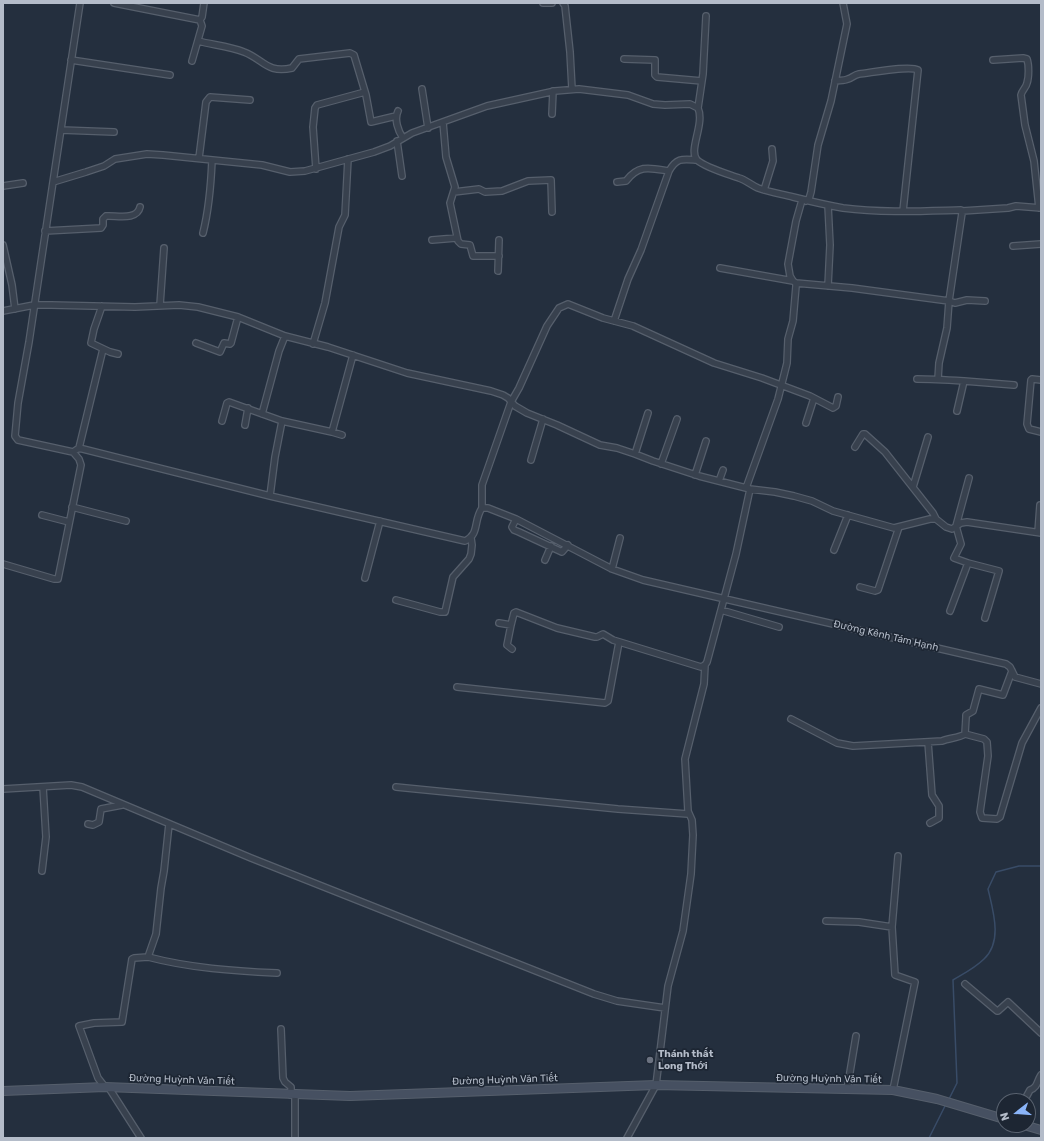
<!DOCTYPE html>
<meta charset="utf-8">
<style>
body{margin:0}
#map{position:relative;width:1044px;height:1141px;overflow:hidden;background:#242f3e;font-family:Rubik,sans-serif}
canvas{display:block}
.frame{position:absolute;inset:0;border:4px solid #b4bcc9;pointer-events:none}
.north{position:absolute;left:996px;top:1093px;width:40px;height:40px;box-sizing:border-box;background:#1d2633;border:1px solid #59626f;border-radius:50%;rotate:253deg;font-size:11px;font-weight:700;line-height:16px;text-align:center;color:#b4bcc9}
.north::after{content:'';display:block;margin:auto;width:14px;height:18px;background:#8ab4f8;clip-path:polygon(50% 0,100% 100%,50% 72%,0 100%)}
</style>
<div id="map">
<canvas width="1044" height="1141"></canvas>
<div class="frame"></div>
<div class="north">N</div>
</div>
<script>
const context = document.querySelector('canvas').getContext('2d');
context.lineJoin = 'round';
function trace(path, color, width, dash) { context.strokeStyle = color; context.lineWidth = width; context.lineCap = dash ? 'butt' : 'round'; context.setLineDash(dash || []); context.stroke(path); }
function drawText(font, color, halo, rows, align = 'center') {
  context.font = font + ' Rubik,sans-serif'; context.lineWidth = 3.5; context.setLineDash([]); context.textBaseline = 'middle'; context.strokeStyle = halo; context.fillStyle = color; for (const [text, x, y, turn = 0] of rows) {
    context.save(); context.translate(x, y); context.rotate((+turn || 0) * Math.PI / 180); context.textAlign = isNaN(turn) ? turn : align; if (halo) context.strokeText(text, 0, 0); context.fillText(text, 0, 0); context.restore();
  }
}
const stream = new Path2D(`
 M 949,1099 L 957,1083 L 953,980 C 963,974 975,968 984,959 C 1003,941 993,911 988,889 L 996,872 L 1019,866 L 1041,866
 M 929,1138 L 946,1104`);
const street = new Path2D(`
 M 114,3 L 200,20 L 202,17 L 204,3
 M 543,3 L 552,3
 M 563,3 L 565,6 L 570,52 L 572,89
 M 198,41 C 213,45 229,46 244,52 C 263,59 267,74 292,68 L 299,59 L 350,53 L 354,55 L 366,95 L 371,122 L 396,116
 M 624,59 L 655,60 L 655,75 L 657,77 L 702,81
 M 71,60 L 170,75
 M 993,60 L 1023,58 L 1027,59 C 1029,65 1029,77 1027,83 C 1026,88 1022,90 1021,95 L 1025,125 L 1034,161 L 1039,208
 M 192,61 L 202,26 L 200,20
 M 835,81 C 839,80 844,81 848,79 C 852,78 854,75 859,74 C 870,73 910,65 918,70 L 903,211
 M 422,89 L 428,128
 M 698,108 L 703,74 L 706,16
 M 398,111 C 394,119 398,131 403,138
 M 552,114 L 553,91
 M 443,122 L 446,157 L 455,187 L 450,203 L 458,241 L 461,244 L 470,245 L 473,256 L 499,256
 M 61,130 L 114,132
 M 397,141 L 402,176
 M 199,158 L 206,102 L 210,97 L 250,100
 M 316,169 L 313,127 L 315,108 L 317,105 L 365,92
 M 53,182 L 80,3
 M 617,182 L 626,181 C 639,164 650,168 669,171
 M 3,186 L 23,183
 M 764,190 L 773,161 L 772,149
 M 454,192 L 479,189 L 485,192 L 502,191 L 528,181 L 551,180 L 552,212
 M 806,201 L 809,199 L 811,192 L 818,145 L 831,101 L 847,24 L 843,3
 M 828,205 L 830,245 L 828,286
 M 962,211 L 1008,208 L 1016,206 L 1041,208
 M 45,231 L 101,228 L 103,225 L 103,219 L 106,216 C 116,215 137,221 140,207
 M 203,233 C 209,209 211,184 212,160
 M 432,240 L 456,238
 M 3,245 L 12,285 L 15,309
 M 1013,246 L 1041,244
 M 720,268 L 793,281
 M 498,271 L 499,240
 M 796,283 L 852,288 L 949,301 L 947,328 L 939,363 L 938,379
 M 985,301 L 967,300 L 955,303 L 949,301 L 962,213 L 961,210 C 922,211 882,213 843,208 C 826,205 809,201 793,197 C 781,194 769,192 758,188 C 751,185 746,180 739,178 C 728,174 706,168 697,160 C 688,150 705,124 698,108 L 690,104 L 665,105 L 653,104 L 628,95 L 579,89 L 555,91 L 487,106 L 412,133 L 390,146 L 374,152 L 305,171 L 290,172 L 262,165 L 163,155 L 147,154 L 115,159 L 104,166 L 86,172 L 53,182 L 29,342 L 18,403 L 15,436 L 18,440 L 73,452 L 79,448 L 270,496 L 465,541 C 480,534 473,521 482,508 L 488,508 L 516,519 L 612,569 L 643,580 L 1006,664 L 1010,667 L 1015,677 L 1041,684
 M 160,305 L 164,248
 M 102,306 L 94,329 L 91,343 L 110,352 L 118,354
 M 3,311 L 34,305 L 51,305 L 135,307 L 179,305 L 198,307 L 238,317 L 285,336 L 328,347 L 407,373 L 491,391 L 503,395 L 508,398 L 515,406 L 527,413 L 557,425 L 600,445 L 617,448 L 635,454 L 653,461 L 699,476 L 750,489 L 775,492 L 794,496 L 812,501 L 833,511 L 894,528 L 930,519 L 936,519 L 946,527 L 952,529 L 961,523 L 967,522 L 1041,533
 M 614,321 L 628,279 L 641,250 L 669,171 C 677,157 683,159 697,160
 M 196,343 L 220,352 L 224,343 L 230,344 L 231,343 L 238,317
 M 313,344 L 325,303 L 339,227 L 345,215 L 348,159
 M 917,379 C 932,379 948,380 964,381
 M 1041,380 L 1032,379 L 1031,380 L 1027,424 L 1029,429 L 1041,432
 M 957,411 L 964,381 L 1014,385
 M 262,414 L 279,351 L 285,336
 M 222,421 L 227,403 L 229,402 L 282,421 L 332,432
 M 806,423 L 814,398
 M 245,425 L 248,408
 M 342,435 L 332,432 L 353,355
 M 855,447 L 863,434 L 865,434 L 885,452 L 933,513 L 936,519
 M 79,448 L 103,349
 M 635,454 L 648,413
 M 531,460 L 543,419
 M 661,464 L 677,419
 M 695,475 L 706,441
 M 969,478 L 956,526 L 961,544 L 954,558 L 968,563 L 999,571 L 985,618
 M 719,481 L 723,470
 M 913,487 L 928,437
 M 746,488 L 778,399 L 787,363 L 788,339 L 793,321 L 796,286 L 796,283 L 793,281 L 790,276 L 788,264 L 796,221 L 802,200
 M 270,496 L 275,457 L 282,421
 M 72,507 L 126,521
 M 482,508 L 482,485 L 511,402 L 519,388 L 547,326 L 559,308 L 568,304 L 603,318 L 633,326 L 714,363 L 762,378 L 810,396 L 833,408 L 836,406 L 838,397
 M 42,515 L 69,522
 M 516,519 L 512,527 L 514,530 L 519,532 L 562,552 L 568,545
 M 1038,532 L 1040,505
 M 834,550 L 848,515
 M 545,560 L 551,546
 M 3,564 L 54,579 L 58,579 L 81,465 L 79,459 L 73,452
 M 612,569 L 620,538
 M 365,578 L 380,521
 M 860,587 L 875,591 L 878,590 L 899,527
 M 396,600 L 440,612 L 445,612 L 453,577 L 469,559 L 471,554 L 472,545 L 471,538
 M 721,610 L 779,627
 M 950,611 L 968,563
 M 499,623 L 511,625 L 514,613 L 516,612 L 557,628 L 595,637 L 597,637 L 603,634 L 613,640 L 701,667 L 705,665 L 707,662 L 736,554 L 750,489
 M 511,625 L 507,645 L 512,649
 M 457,687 L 605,703 L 608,701 L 609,696 L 619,642
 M 791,719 L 837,743 L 853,746 L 942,741 C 949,738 959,738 965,734 L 966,717 L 966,715 L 973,711 L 979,689 L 1003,695 L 1012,671
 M 965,734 L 984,739 L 987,742 L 988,756 L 980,812 L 982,818 L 997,819 L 1000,817 L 1022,743 L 1041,708
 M 928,742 L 932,795 L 939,806 L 939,818 L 930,823
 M 396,787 L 618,809 L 688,814
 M 3,789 L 71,785 L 82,787 L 251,858 L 594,994 L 617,1001 L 665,1008
 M 88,824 L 93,825 L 99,822 L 101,809 L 122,805
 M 42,871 L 46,837 L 43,787
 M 826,921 L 859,922 L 892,927
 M 148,957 C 190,968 233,971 277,973
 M 965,984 L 997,1011 L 998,1011 L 1008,1002 L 1041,1033
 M 281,1029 L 283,1078 L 285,1082 L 291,1087 L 291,1095
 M 105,1087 L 98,1078 L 79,1026 L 94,1023 L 122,1022 L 132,959 L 134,958 L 148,957 L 156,934 L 161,888 L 164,871 L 169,824
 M 109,1088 L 141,1138
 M 847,1090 L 856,1036
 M 893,1090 L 915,982 L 895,975 L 892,927 L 898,856
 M 1024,1101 L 1030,1090 C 1038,1087 1037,1081 1041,1075
 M 295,1138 L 295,1095
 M 627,1138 L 656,1085 L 668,986 L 683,931 L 691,874 L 693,835 L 692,820 L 688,811 L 685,759 L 704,684 L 705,665`);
const secondary = new Path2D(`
 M 3,1091 L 105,1087 L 350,1096 L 656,1085 L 893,1090 L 937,1099 L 1004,1119
 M 1024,1125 L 1041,1130`);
const markers = [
 [650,1060,4,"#6b7280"]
];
const streetNames = [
 ["Đường Kênh Tám Hạnh",886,636,13],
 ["Đường Huỳnh Văn Tiết",829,1079,1],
 ["Đường Huỳnh Văn Tiết",182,1080,2],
 ["Đường Huỳnh Văn Tiết",505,1080,-2]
];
const poiNames = [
 ["Thánh thất",658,1054],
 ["Long Thới",658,1066]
];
trace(stream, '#394c67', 1.5);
trace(street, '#565f6c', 8);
trace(secondary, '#565f6c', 10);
trace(street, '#38414e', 5.5);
trace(secondary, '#465061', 8);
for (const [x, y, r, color] of markers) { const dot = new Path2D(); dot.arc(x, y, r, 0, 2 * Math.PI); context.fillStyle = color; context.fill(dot); trace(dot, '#1d2633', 1.5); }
drawText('10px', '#b4bcc9', '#1d2633', streetNames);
drawText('bold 10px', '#b4bcc9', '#1d2633', poiNames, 'left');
</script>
